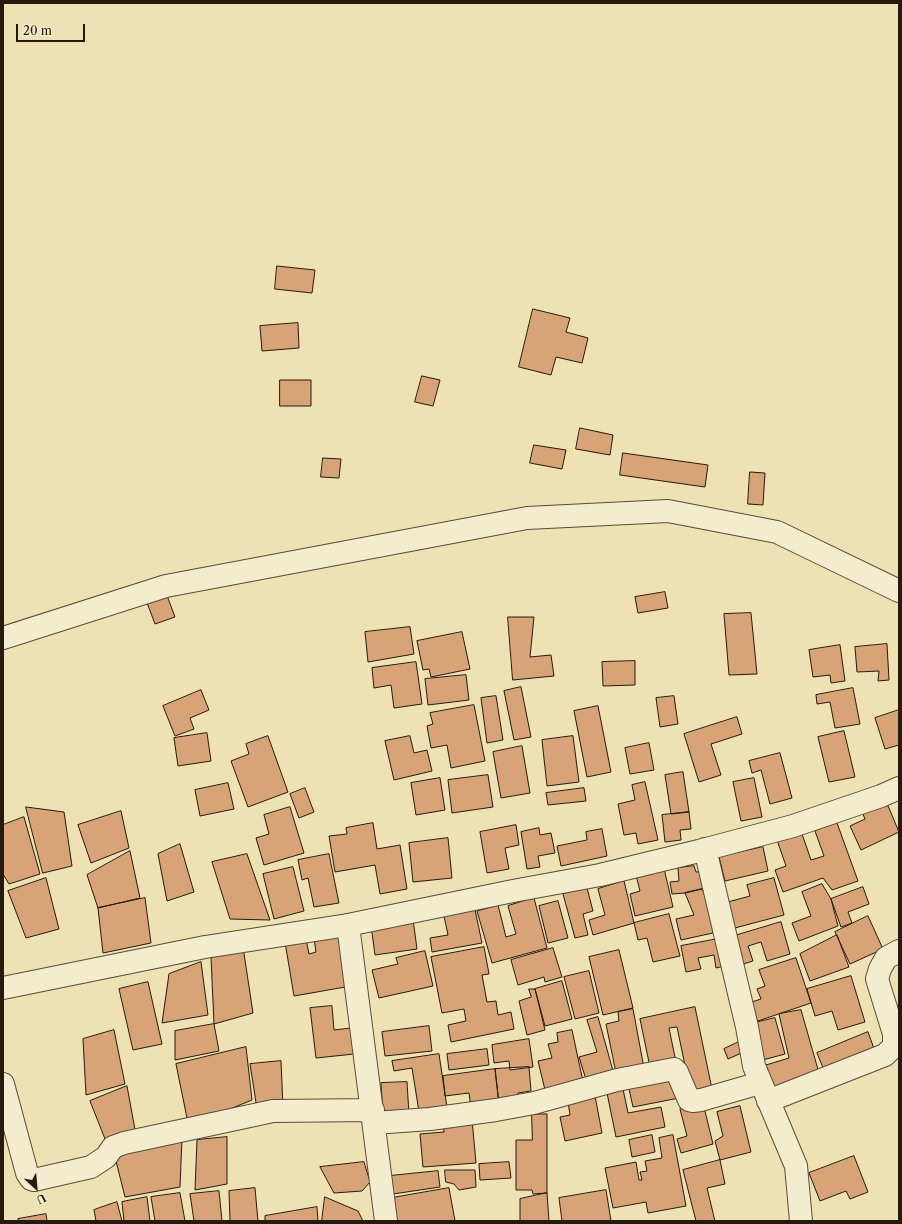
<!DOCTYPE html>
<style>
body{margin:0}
#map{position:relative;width:902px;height:1224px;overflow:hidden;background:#eee1b4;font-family:"Libre Caslon Text",serif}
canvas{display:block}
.frame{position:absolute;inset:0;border:4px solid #251a0e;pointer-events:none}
.north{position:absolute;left:16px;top:1168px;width:40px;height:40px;-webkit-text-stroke:3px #f4ecce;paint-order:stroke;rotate:154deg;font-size:11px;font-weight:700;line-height:16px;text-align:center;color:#251a0e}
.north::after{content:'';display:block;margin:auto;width:14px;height:18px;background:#251a0e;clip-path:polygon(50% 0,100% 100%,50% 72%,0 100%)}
.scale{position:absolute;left:16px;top:24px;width:69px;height:18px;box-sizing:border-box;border:2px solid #251a0e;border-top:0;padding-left:5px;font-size:12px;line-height:14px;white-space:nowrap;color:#251a0e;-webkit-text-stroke:3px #f4ecce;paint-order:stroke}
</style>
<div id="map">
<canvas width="902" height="1224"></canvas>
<div class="frame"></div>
<div class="north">U</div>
<div class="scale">20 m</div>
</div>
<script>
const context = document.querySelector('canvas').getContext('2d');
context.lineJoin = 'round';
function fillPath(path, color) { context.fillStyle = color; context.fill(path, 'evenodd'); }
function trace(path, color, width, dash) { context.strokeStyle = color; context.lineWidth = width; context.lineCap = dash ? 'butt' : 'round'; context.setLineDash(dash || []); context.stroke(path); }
const building = new Path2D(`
 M 277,266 L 315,270 L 312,293 L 275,289 Z
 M 533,309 L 570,318 L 566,332 L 588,338 L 582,363 L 556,357 L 551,375 L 519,367 Z
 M 298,323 L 299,348 L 262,351 L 260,326 Z
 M 422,376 L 440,380 L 433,406 L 415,402 Z
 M 280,380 L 311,380 L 311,406 L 280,406 Z
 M 580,428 L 613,435 L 610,455 L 576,449 Z
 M 534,445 L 566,450 L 562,469 L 530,463 Z
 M 623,453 L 708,465 L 705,487 L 620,475 Z
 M 323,458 L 341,459 L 339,478 L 321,477 Z
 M 750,472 L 765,473 L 763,505 L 748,504 Z
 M 160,577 L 175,617 L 155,624 L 140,584 Z
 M 665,592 L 668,608 L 638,613 L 635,597 Z
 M 751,613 L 757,674 L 729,675 L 724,614 Z
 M 508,617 L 534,617 L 530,657 L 551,655 L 554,676 L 513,680 Z
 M 410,627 L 414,654 L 368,662 L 365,632 Z
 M 462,632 L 470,669 L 431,677 L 429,669 L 423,670 L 417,641 Z
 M 887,644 L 889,680 L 878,681 L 879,671 L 857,672 L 855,647 Z
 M 840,645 L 845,681 L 831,683 L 830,675 L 813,677 L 809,650 Z
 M 635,661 L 635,685 L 603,686 L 602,662 Z
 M 416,662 L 422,704 L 394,708 L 391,685 L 374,688 L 372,668 Z
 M 466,675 L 469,700 L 428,705 L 425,679 Z
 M 521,687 L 531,737 L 514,740 L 504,691 Z
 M 853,688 L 860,724 L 835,728 L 830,702 L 817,704 L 816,695 Z
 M 201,690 L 209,710 L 190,718 L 194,729 L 175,736 L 163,706 Z
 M 496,696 L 503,740 L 487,743 L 481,698 Z
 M 674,696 L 678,724 L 660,727 L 656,698 Z
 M 474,705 L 485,761 L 451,768 L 447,745 L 431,748 L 427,726 L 433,724 L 430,713 Z
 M 598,706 L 611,772 L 587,777 L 574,711 Z
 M 899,710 L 899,745 L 885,749 L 875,718 Z
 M 737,717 L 742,734 L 711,744 L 721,775 L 699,782 L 684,734 Z
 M 844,731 L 855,777 L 829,782 L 818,737 Z
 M 207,733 L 211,761 L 178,766 L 174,738 Z
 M 268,736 L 288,792 L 248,807 L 231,761 L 249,754 L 246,744 Z
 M 410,736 L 414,753 L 427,750 L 432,771 L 394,780 L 385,741 Z
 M 573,736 L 579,782 L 547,786 L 542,740 Z
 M 649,743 L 654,770 L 630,774 L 625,748 Z
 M 522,746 L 530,793 L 501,798 L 493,752 Z
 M 780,753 L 792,798 L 770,804 L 761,770 L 752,773 L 749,761 Z
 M 683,772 L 689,812 L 671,814 L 665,775 Z
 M 488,775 L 493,807 L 452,813 L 448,780 Z
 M 440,778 L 445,810 L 416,815 L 411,783 Z
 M 754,778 L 762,817 L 741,821 L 733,782 Z
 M 645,782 L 658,840 L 638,844 L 636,833 L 624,835 L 618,804 L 635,800 L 632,785 Z
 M 228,783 L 234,809 L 200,816 L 195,790 Z
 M 305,788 L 314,812 L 299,818 L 290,794 Z
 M 584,788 L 586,801 L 548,805 L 546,793 Z
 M 886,801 L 899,832 L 861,850 L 850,826 L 865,819 L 862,812 Z
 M 26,807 L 64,812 L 72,866 L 43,873 Z
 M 290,807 L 304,853 L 264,865 L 256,838 L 269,834 L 264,815 Z
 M 121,811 L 129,848 L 91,863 L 78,825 Z
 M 689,812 L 691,829 L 680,830 L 681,840 L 665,842 L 662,815 Z
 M 24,817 L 40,874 L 9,884 L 3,874 L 3,825 Z
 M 373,823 L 377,849 L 400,845 L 407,889 L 380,894 L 375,865 L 335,872 L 329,836 L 347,834 L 346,828 Z
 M 837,823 L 858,881 L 832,890 L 823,878 L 783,892 L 775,870 L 786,866 L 777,840 L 801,831 L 811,860 L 824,856 L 815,831 Z
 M 516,825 L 519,845 L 505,848 L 509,869 L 487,873 L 480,832 Z
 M 539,828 L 540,835 L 551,833 L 555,853 L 538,856 L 540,867 L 527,869 L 521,832 Z
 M 602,829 L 607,856 L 561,866 L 557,846 L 587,840 L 586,832 Z
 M 448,838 L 452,878 L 413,882 L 409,843 Z
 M 180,844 L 194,892 L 167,901 L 158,854 Z
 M 763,847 L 768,871 L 725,881 L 719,857 Z
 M 130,851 L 140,898 L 98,908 L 87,875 Z
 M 247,854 L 270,920 L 230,919 L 212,862 Z
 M 329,854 L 339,903 L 314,907 L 308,878 L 302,880 L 298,860 Z
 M 663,864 L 673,907 L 635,916 L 630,894 L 640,891 L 635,871 Z
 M 694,866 L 696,872 L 707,871 L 710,889 L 702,889 L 685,893 L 672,894 L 670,882 L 679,881 L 678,868 Z
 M 293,867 L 304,911 L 274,919 L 263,874 Z
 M 46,878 L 59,929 L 26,938 L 8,891 Z
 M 774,878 L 784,915 L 731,929 L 724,903 L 750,896 L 747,885 Z
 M 624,881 L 634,923 L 593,935 L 589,920 L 605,915 L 598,889 Z
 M 822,884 L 831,899 L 838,926 L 799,941 L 792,923 L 811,916 L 802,892 Z
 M 863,887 L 869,904 L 848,912 L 852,923 L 841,927 L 831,899 Z
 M 587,888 L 593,911 L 583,914 L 588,935 L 575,938 L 563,894 Z
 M 702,889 L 722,931 L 681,940 L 676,919 L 694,915 L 685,893 Z
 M 145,898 L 151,943 L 103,953 L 98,908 Z
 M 534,898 L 547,948 L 492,963 L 477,911 L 498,905 L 506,937 L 516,934 L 508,906 Z
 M 558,901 L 568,938 L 548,943 L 539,906 Z
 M 474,905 L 482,943 L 432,952 L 430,938 L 448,935 L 443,911 Z
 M 669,914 L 680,956 L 653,962 L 647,938 L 638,940 L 634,923 Z
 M 868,916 L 883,949 L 850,964 L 835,932 Z
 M 413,919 L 417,949 L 375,955 L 371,925 Z
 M 781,922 L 790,954 L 767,961 L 761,942 L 748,946 L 753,961 L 737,966 L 731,937 Z
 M 342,933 L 351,986 L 294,996 L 285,942 L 306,939 L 309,954 L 316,952 L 314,938 Z
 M 837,935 L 849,967 L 810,981 L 800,954 Z
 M 723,938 L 728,965 L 716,968 L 714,955 L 698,958 L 701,969 L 686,972 L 681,946 Z
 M 243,947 L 253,1013 L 214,1024 L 211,957 Z
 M 484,947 L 489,974 L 482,975 L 487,1002 L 496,1001 L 498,1015 L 511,1012 L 514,1029 L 451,1042 L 448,1025 L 466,1021 L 464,1009 L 442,1013 L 431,957 Z
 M 553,948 L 562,977 L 545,982 L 544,977 L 518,985 L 511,960 Z
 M 619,950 L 633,1008 L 603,1015 L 589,957 Z
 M 425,951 L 433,986 L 379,998 L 372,970 L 398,964 L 396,958 Z
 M 796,958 L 811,1003 L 749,1024 L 742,1005 L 761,999 L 757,989 L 765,986 L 759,970 Z
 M 201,962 L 208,1015 L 162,1023 L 169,974 Z
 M 589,971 L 599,1013 L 575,1019 L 564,977 Z
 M 851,976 L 865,1022 L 838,1030 L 832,1011 L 815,1016 L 807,989 Z
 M 562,981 L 572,1019 L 545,1026 L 535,989 Z
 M 148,982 L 162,1044 L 133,1050 L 119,989 Z
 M 529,989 L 535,989 L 545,1030 L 527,1035 L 519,1001 L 531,997 Z
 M 332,1006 L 334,1030 L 351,1028 L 354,1054 L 316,1058 L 310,1008 Z
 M 695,1007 L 713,1094 L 692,1099 L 677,1027 L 669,1028 L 677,1067 L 651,1072 L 640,1019 Z
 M 633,1009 L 644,1068 L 616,1073 L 606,1024 L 619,1021 L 618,1012 Z
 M 801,1010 L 819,1073 L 774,1091 L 766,1065 L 789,1058 L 779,1014 Z
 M 598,1017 L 615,1078 L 588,1086 L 579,1057 L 597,1052 L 587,1020 Z
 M 775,1018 L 785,1054 L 759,1061 L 750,1024 Z
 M 214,1024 L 219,1051 L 175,1060 L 175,1031 Z
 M 429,1026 L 432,1051 L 385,1056 L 382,1032 Z
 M 114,1030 L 125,1084 L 86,1095 L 83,1039 Z
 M 572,1030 L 584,1086 L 546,1094 L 538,1061 L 552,1058 L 548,1044 L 558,1042 L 557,1033 Z
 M 868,1032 L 876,1054 L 826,1075 L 817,1053 Z
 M 529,1039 L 533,1067 L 510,1070 L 509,1061 L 494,1063 L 492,1045 Z
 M 741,1041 L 746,1051 L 728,1059 L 724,1049 Z
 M 246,1047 L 252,1100 L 213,1116 L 188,1123 L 176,1064 Z
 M 487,1049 L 489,1065 L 449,1070 L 447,1054 Z
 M 439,1054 L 448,1114 L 420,1118 L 412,1068 L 394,1071 L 392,1061 Z
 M 281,1061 L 283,1107 L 257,1109 L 250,1064 Z
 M 529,1067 L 531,1091 L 518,1093 L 519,1105 L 499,1104 L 495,1069 Z
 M 495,1069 L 499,1104 L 471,1108 L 469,1093 L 445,1096 L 443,1076 Z
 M 673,1070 L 679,1098 L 633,1107 L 627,1080 Z
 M 407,1082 L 409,1114 L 383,1115 L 381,1083 Z
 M 127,1086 L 136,1135 L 107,1144 L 90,1101 Z
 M 623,1089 L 628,1113 L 661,1107 L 665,1127 L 616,1137 L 607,1093 Z
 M 595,1096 L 602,1133 L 565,1141 L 560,1117 L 570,1115 L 568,1102 Z
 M 703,1103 L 713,1144 L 681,1153 L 677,1139 L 687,1136 L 680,1109 Z
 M 740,1106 L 751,1152 L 720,1160 L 715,1141 L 723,1136 L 717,1112 Z
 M 532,1114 L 547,1114 L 547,1193 L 533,1194 L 532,1190 L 516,1190 L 516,1140 L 532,1140 Z
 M 472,1119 L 476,1163 L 423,1167 L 420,1134 L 444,1132 L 443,1121 Z
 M 652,1135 L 655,1152 L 632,1157 L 629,1140 Z
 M 673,1135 L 686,1206 L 648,1213 L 646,1202 L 613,1208 L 605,1168 L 636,1162 L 639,1180 L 642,1180 L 640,1172 L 647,1171 L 645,1161 L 662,1158 L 659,1138 Z
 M 227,1137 L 227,1184 L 195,1190 L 197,1140 Z
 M 182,1138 L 180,1187 L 125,1197 L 115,1157 Z
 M 854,1156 L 868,1192 L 850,1199 L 846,1191 L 820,1201 L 809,1173 Z
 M 720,1160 L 725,1184 L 707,1188 L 715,1221 L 696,1221 L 683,1170 Z
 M 364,1162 L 370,1182 L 362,1191 L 334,1193 L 320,1167 Z
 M 509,1162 L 511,1178 L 480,1180 L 479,1164 Z
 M 445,1170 L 475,1170 L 476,1187 L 459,1190 L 454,1184 L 446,1182 Z
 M 438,1171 L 440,1187 L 393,1194 L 390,1176 Z
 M 255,1188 L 258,1221 L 230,1221 L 229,1191 Z
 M 449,1188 L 455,1221 L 396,1221 L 392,1198 Z
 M 606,1190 L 611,1221 L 562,1221 L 559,1198 Z
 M 219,1191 L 222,1221 L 194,1221 L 190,1194 Z
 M 180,1193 L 185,1221 L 155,1221 L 151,1197 Z
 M 547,1193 L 549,1221 L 520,1221 L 520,1199 Z
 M 147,1197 L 150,1221 L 124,1221 L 122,1202 Z
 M 325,1197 L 358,1211 L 363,1221 L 322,1221 Z
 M 117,1202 L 122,1221 L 96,1221 L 94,1210 Z
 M 317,1207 L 318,1221 L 265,1221 L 265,1216 Z
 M 46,1214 L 47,1221 L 19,1221 L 18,1219 Z`);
const street = new Path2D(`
 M 3,638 L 166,586 L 527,518 L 668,511 L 777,532 L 899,591
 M 705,849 L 747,1027 L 754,1066 L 796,1166 L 801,1221
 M 348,925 L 386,1221
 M 3,988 L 205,947 L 348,925 L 513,891 L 600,875 L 699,851 L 793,826 L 881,796 L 899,788
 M 3,1084 L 27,1173 L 31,1179 L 34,1180 L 91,1167 L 106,1157 L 113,1147 L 124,1143 L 273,1111 L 373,1110
 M 768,1101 L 885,1055 L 894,1046 L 894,1034 L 877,979 L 880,969 L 886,958 L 899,951
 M 374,1123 L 430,1119 L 496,1110 L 534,1103 L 617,1080 L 674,1069 L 677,1072 L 689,1100 L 693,1101 L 701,1100 L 760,1083`);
fillPath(building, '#d8a376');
trace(building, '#251a0e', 1);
trace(street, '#574c38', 24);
trace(street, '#f4ecce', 22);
</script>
